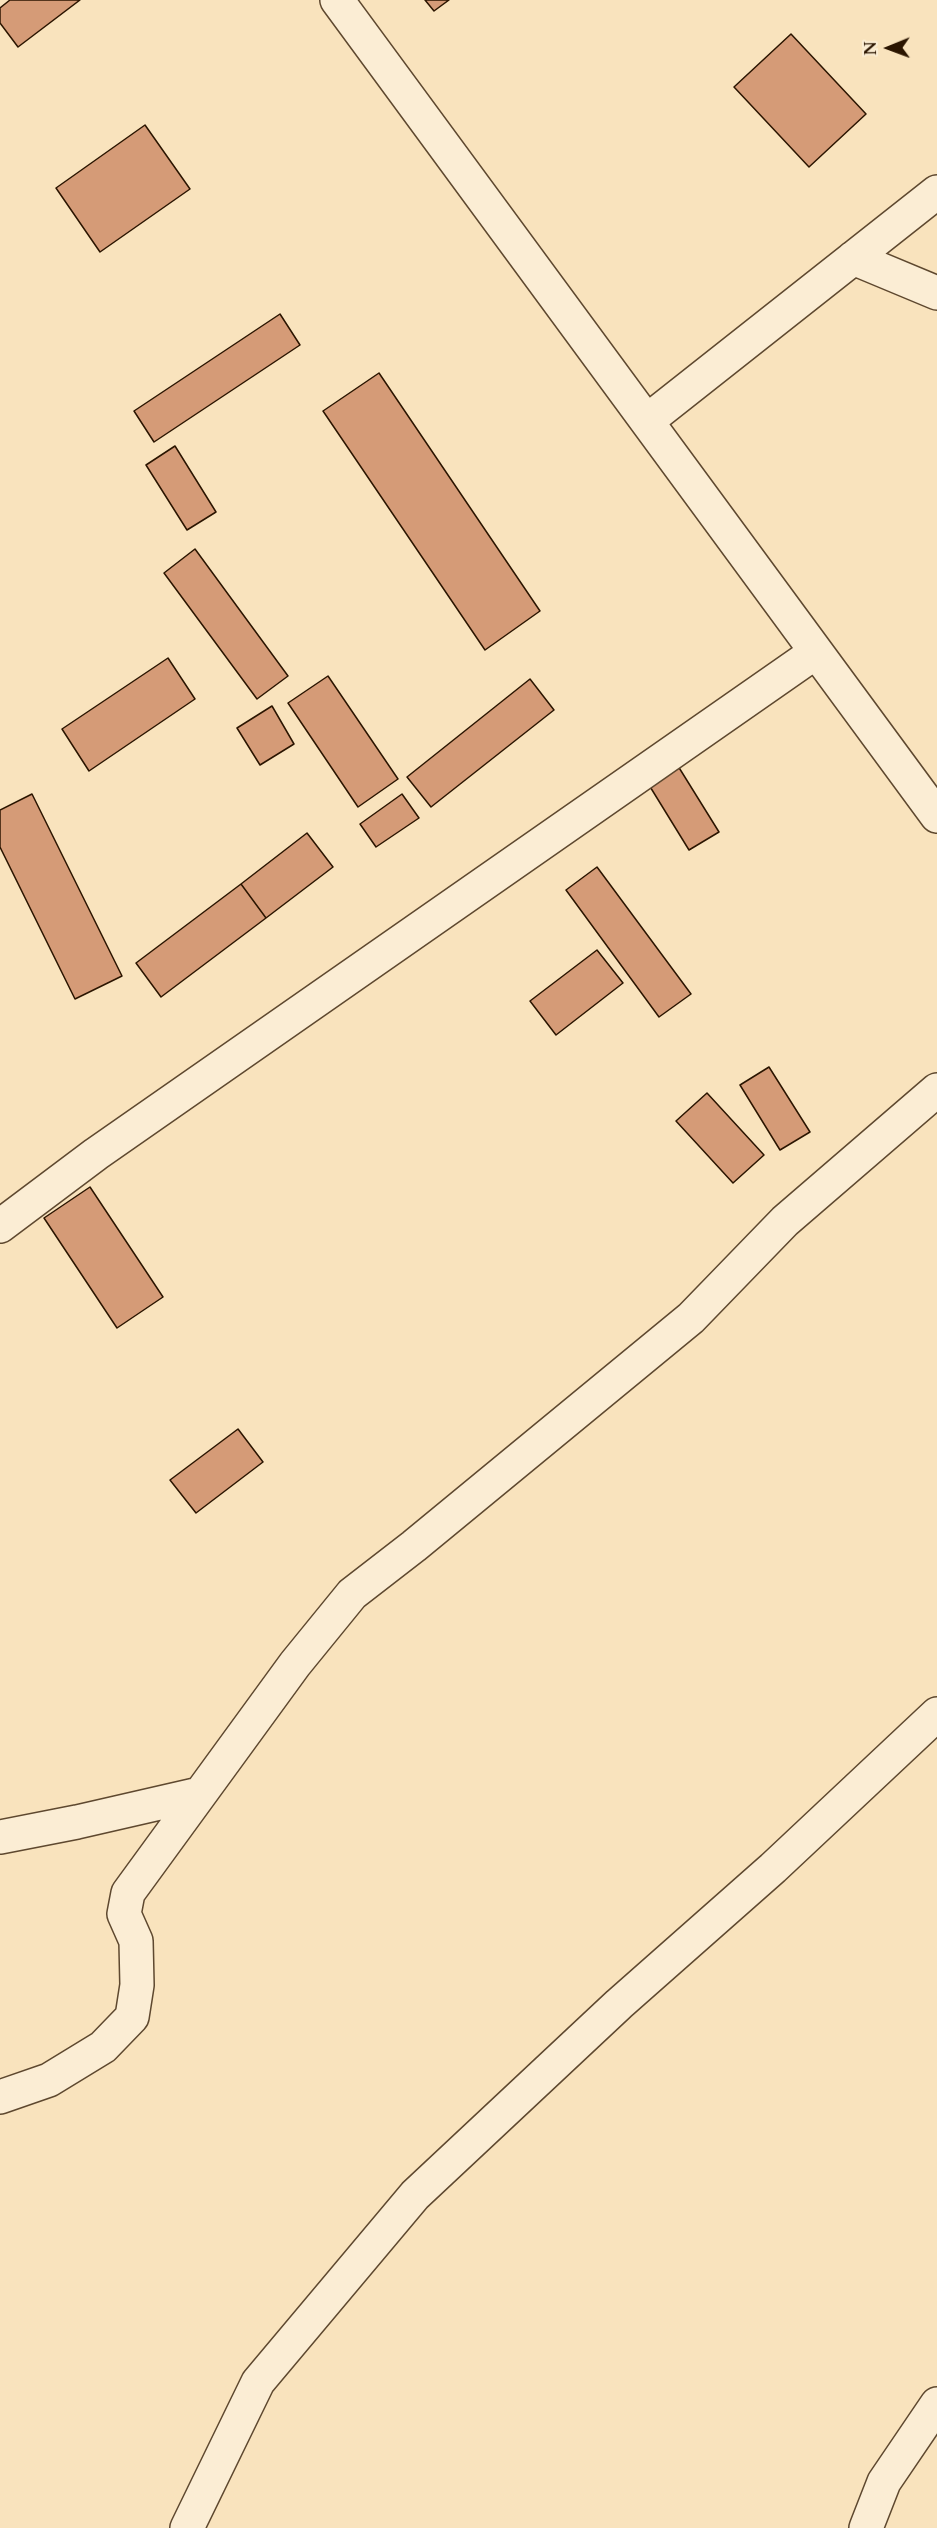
<!DOCTYPE html>
<style>
body{margin:0}
#map{position:relative;width:937px;height:2528px;overflow:hidden;background:#f9e3bd;font-family:Cardo,serif}
canvas{display:block}
.north{position:absolute;left:859px;top:18px;width:60px;height:60px;-webkit-text-stroke:4px #fbedd4;paint-order:stroke;rotate:269deg;font-size:16px;font-weight:700;line-height:24px;text-align:center;color:#2b1500}
.north::after{content:'';display:block;margin:auto;width:21px;height:27px;background:#2b1500;clip-path:polygon(50% 0,100% 100%,50% 72%,0 100%)}
</style>
<div id="map">
<canvas width="937" height="2528"></canvas>
<div class="north">N</div>
</div>
<script>
const context = document.querySelector('canvas').getContext('2d');
context.lineJoin = 'round';
function fillPath(path, color) { context.fillStyle = color; context.fill(path, 'evenodd'); }
function trace(path, color, width, dash) { context.strokeStyle = color; context.lineWidth = width; context.lineCap = dash ? 'butt' : 'round'; context.setLineDash(dash || []); context.stroke(path); }
const building = new Path2D(`
 M 10,0 L 80,0 L 18,47 L 0,23 L 0,8 Z
 M 425,0 L 449,0 L 434,11 Z
 M 791,34 L 866,114 L 809,167 L 734,87 Z
 M 145,125 L 190,189 L 100,252 L 56,188 Z
 M 280,314 L 300,345 L 154,442 L 134,411 Z
 M 379,373 L 540,611 L 485,650 L 323,411 Z
 M 175,446 L 216,512 L 187,530 L 146,465 Z
 M 195,549 L 288,676 L 257,699 L 164,573 Z
 M 168,658 L 195,699 L 89,771 L 62,729 Z
 M 328,676 L 398,779 L 358,807 L 288,703 Z
 M 530,679 L 554,710 L 431,807 L 407,777 Z
 M 272,706 L 294,744 L 260,765 L 237,728 Z
 M 678,766 L 719,832 L 689,850 L 649,785 Z
 M 32,794 L 122,976 L 75,999 L 0,847 L 0,810 Z
 M 402,794 L 419,818 L 376,847 L 360,824 Z
 M 307,833 L 333,867 L 266,918 L 241,884 Z
 M 597,867 L 691,994 L 659,1017 L 566,890 Z
 M 241,884 L 266,918 L 161,997 L 136,963 Z
 M 597,950 L 623,983 L 556,1035 L 530,1001 Z
 M 769,1067 L 810,1132 L 780,1150 L 740,1085 Z
 M 707,1093 L 764,1155 L 733,1183 L 676,1121 Z
 M 90,1187 L 163,1297 L 117,1328 L 44,1218 Z
 M 238,1429 L 263,1462 L 196,1513 L 170,1480 Z`);
const street = new Path2D(`
 M 337,0 L 937,816
 M 853,258 L 937,293
 M 647,421 L 937,192
 M 0,1226 L 96,1154 L 816,652
 M 0,1837 L 77,1822 L 199,1794
 M 0,2097 L 49,2080 L 103,2047 L 132,2017 L 137,1985 L 136,1941 L 124,1914 L 128,1893 L 295,1664 L 352,1594 L 414,1546 L 691,1318 L 785,1221 L 937,1090
 M 187,2528 L 258,2382 L 415,2195 L 619,2004 L 773,1868 L 937,1714
 M 866,2528 L 884,2482 L 937,2404`);
fillPath(building, '#d59b77');
trace(building, '#2b1500', 1.5);
trace(street, '#5e482f', 36);
trace(street, '#fbedd4', 33);
</script>
